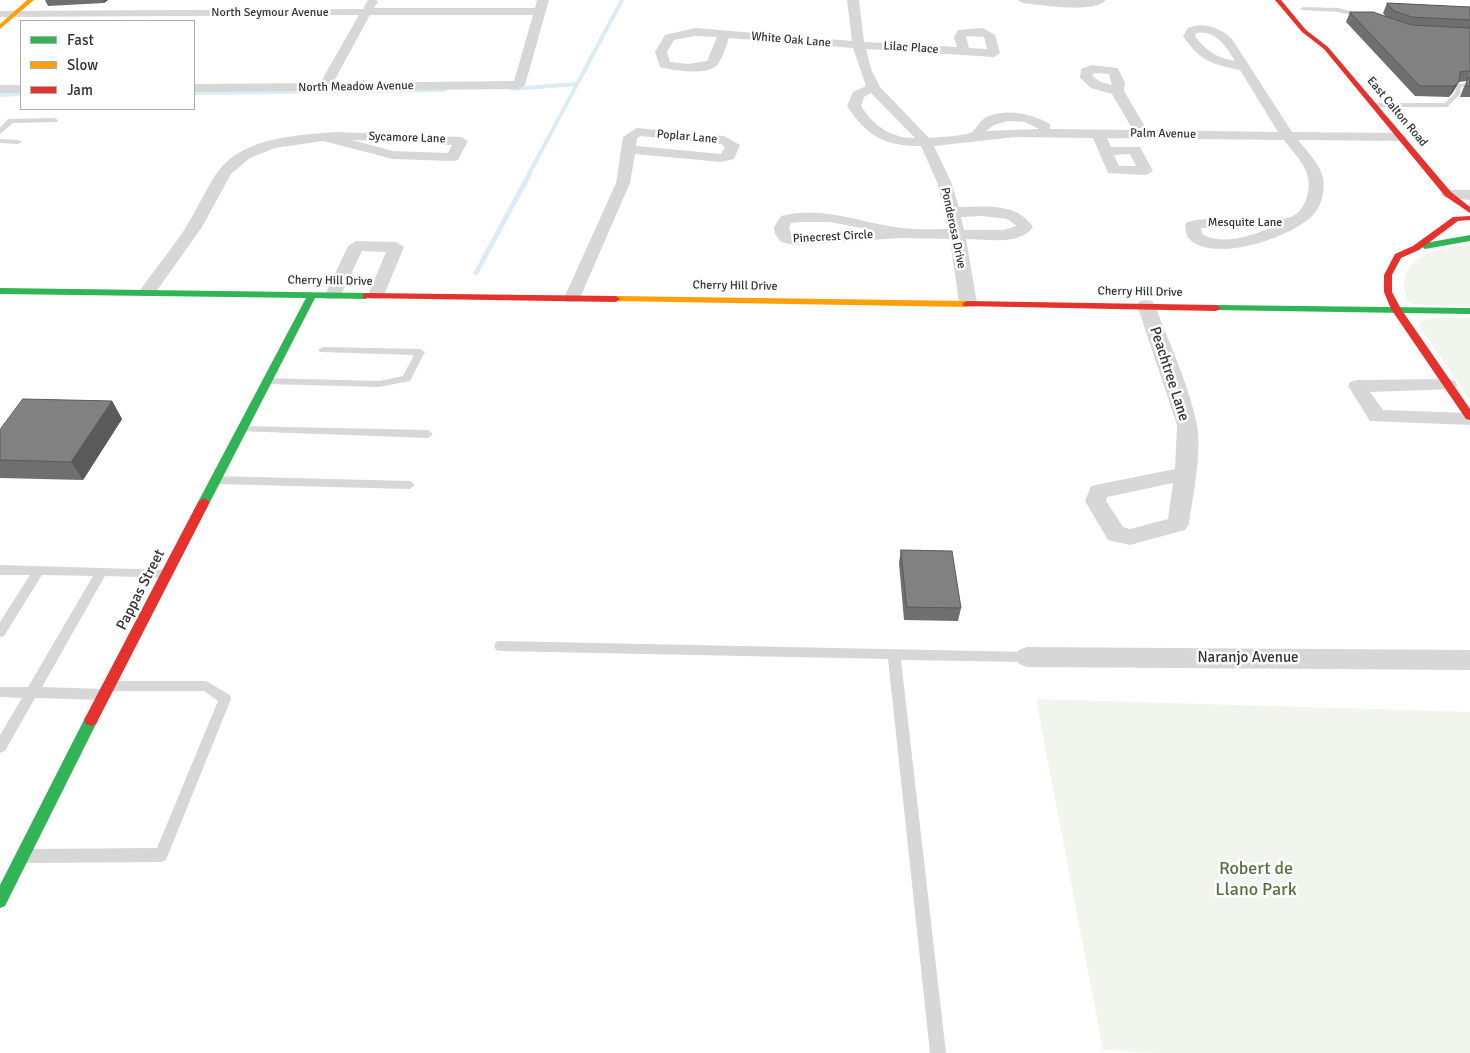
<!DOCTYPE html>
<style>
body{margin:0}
#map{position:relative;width:1470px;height:1053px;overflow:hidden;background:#fff;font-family:Signika,sans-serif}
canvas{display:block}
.legend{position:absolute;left:20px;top:20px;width:175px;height:90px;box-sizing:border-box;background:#fff;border:1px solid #adadad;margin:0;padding:6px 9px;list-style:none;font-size:15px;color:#333}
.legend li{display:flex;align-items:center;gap:10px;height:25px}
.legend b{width:25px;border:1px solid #adadad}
</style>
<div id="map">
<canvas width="1470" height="1053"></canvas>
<ul class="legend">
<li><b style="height:6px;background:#30b455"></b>Fast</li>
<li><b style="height:6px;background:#ff9f0a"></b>Slow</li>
<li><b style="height:6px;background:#e5322d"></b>Jam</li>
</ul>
</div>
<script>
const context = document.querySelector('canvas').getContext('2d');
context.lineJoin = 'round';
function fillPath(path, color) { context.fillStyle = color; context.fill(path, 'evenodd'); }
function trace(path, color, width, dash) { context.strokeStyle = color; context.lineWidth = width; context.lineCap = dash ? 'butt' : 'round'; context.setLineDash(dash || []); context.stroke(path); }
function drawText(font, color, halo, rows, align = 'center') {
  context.font = font + ' Signika,sans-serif'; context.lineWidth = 5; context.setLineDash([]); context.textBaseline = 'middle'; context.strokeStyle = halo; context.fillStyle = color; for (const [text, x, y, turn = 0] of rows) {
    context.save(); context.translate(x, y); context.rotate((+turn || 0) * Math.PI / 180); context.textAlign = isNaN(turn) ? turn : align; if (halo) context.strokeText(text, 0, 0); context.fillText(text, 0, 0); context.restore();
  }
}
const green = new Path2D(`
 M 1470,244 L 1470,307 L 1412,304 L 1407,301 C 1393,255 1438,248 1470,244 Z
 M 1433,318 L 1470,318 L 1470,400 L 1419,326 L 1423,320 Z
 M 1036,699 L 1470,712 L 1470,1053 L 1158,1053 L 1103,1050 Z`);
const streamFar1 = new Path2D(`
 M 512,89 L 577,84
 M 194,93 L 445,90
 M 0,95 L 21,94
 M 529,174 L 622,0`);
const stream = new Path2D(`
 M 476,273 L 530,173`);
const lane = new Path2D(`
 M 1303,7 L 1338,8 L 1369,16 L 1366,18 L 1338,12 L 1301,10 L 1300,9 Z
 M 1470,83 L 1470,87 L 1461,87 L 1460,94 L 1447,107 L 1373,107 L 1369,105 L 1373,103 L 1445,103 L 1455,93 L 1456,84 Z
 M 54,118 L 58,120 L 57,122 L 13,123 L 0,134 L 0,128 L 8,119 Z
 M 0,139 L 18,140 L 22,142 L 18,144 L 0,143 Z
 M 323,347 L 420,349 L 425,352 L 410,381 L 379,387 L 267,384 L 262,381 L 267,378 L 379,381 L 403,376 L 414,355 L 320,352 L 318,350 Z
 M 242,426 L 428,430 L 433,434 L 428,438 L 238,431 L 237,429 L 238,427 Z
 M 216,476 L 410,481 L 415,485 L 410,489 L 216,484 L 211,480 Z
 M 0,565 L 171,570 L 173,573 L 171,576 L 167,578 L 105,576 L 42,687 L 105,689 L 104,686 L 105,682 L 110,681 L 206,681 L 230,695 L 231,699 L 166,860 L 161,862 L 27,863 L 22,861 L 20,856 L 22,851 L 27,849 L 157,848 L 218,701 L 204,691 L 108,691 L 109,694 L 108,698 L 103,700 L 35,698 L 5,751 L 0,753 L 0,735 L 22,698 L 0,697 L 0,687 L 28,687 L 93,576 L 42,575 L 4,636 L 0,637 L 0,622 L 30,575 L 0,575 Z
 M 500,641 L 1027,652 L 1031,653 L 1033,657 L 1031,661 L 1027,662 L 901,660 L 946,1053 L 930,1053 L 888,659 L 500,651 L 496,650 L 494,646 L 496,642 Z`);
const street = new Path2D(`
 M 368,0 L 376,0 L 378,2 L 374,8 L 535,8 L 537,0 L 549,0 L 525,85 L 519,89 L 194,92 L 194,84 L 320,83 L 359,15 L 0,17 L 0,11 L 363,9 ZM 370,15 L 533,15 L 514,81 L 333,83 Z
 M 847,0 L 859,0 L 864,42 L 957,47 L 954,37 L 958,30 L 983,28 L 995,35 L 1000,53 L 994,57 L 866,49 L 871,69 L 880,87 L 929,138 C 937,137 966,136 972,132 C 976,129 978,124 982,120 C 1002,107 1030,113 1050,124 L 1050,129 L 1133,130 L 1112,94 L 1091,88 L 1080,78 L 1081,69 L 1092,65 L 1118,68 L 1125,83 L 1124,91 L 1147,130 L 1278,132 L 1240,70 C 1211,64 1200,61 1183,36 L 1188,28 C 1203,21 1221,28 1232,39 L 1292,132 L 1400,133 L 1407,137 L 1400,141 L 1298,140 C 1307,151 1320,164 1323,178 C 1325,190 1322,205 1314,214 C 1293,237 1215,264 1189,239 C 1186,236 1186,230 1185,225 L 1187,222 C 1220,214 1254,223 1287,218 C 1306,215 1313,186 1306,171 C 1301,159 1291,150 1284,140 L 1107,138 L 1111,147 L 1140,147 L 1153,171 L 1146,175 L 1108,173 L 1093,138 L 1015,137 L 934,146 L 951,182 L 959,207 C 986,207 1016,202 1033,227 C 1020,246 986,239 966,239 L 977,303 L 974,307 L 962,307 L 959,303 L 950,239 L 902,238 L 794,245 L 781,242 L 775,234 L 774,227 L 781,216 C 823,205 860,223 902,228 C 917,230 933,229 948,229 L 937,182 L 921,146 C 884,146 867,136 847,106 L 853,92 L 866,86 L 853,48 L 729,38 C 726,46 723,57 718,64 C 707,77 673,70 660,67 L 655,52 L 665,35 L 695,28 L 852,41 ZM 1196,33 C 1215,29 1227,47 1235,61 C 1217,58 1206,51 1195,36 ZM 695,36 L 717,37 L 707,61 L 688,64 L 670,62 L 667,52 L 674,40 ZM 966,36 L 984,37 L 987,49 L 969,48 ZM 1094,73 L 1109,74 L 1112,85 L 1101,82 L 1092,76 ZM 871,93 L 915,138 C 890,138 874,126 861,106 L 864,97 ZM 1008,121 L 1025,122 L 1039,129 L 986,131 L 994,125 ZM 1130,154 L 1136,166 L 1119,166 L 1114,155 ZM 982,216 L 1007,219 L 1017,226 L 1003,230 L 964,230 L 961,217 ZM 801,222 L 830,222 L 872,230 L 792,235 L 789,229 L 791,223 ZM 1201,228 L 1270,228 C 1251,236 1222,246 1202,234 Z
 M 1017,0 L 1106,0 C 1094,14 1041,5 1023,3 Z
 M 0,85 L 21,85 L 21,93 L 0,93 Z
 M 637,128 L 724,136 L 740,145 L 734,159 L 721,162 L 635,154 L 630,183 L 580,298 L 578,302 L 566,302 L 564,298 L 616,183 L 623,137 ZM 640,136 L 721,144 L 725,147 L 721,154 L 636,146 L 637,139 Z
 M 336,132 L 461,137 L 468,141 L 458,160 L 453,161 L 393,159 L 323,141 L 275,148 L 250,158 L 231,174 L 202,227 L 153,296 L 141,296 L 139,292 C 154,270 172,249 186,227 C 198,208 206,188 219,170 C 245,137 298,135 336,132 ZM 352,140 L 452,145 L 448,153 L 393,151 Z
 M 1448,190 L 1470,190 L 1470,200 L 1443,197 L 1441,194 L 1443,191 Z
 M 356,241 L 396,242 L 404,247 L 384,295 L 382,299 L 370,299 L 368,295 L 386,252 L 362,251 L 339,299 L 327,299 L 325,295 L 348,246 Z
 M 1146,300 L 1152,301 L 1155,305 C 1169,344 1189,384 1197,425 C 1202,453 1193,495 1189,524 L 1185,530 L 1130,545 L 1108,540 L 1085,501 L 1091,486 L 1175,469 L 1177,425 L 1137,305 L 1140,301 ZM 1173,483 L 1168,519 L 1130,529 L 1123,527 L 1106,501 L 1107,497 Z
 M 1448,379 L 1455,381 L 1457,385 L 1455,389 L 1370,392 L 1383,410 L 1470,413 L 1470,425 L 1370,421 L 1348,386 L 1350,382 L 1357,380 Z
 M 1027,647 L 1470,650 L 1470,670 L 1027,667 L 1019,664 L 1015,657 L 1019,650 Z`);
const fast = new Path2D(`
 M 1470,235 L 1470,241 L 1425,249 L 1421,246 L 1425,243 Z
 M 0,288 L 366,293 L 370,296 L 366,299 L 315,298 L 210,502 L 204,506 L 198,502 L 306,298 L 0,294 Z
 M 1216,305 L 1470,308 L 1470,314 L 1213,310 L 1211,308 Z
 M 91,714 L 96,716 L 98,720 L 5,906 L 0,908 L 0,885 L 86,716 Z`);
const slow = new Path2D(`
 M 27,0 L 34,0 L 0,29 L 0,24 Z
 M 616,296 L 967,301 L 972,304 L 967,307 L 613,301 L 612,299 Z`);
const jam = new Path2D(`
 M 1275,0 L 1281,0 L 1306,30 L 1328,47 L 1451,192 L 1470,207 L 1470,213 L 1445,196 L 1324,49 L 1302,32 Z
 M 1470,216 L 1470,220 L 1458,221 L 1419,250 L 1401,258 L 1392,275 L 1392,292 L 1401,309 L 1470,409 L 1470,420 L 1466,419 L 1391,309 L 1384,292 L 1384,275 L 1395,254 L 1413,246 L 1453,217 Z
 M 366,293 L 616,296 L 620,299 L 616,302 L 363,298 L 363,294 Z
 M 967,301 L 1216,305 L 1221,308 L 1216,311 L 964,306 L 962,304 Z
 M 204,498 L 210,502 L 96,724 L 91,726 L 86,724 L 84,720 L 86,716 L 198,502 Z`);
const wall = new Path2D(`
 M 45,0 L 108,0 L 104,3 L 48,6 Z
 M 1387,3 L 1470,7 L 1470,97 L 1460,97 L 1463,89 L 1467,81 L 1458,82 L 1453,92 L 1449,97 L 1415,96 L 1346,22 L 1350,12 L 1386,17 L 1383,13 Z
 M 112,401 L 122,419 L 83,480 L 0,478 L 0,430 Z
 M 901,550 L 961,608 L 958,621 L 904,620 L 899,563 Z`);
const shadedWall = new Path2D(`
 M 103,0 L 108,0 L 104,3 Z
 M 1459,82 L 1453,92 L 1449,97 L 1454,86 Z
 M 112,401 L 122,419 L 83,480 L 71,462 Z`);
const building = new Path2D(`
 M 1387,3 L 1470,7 L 1470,20 L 1412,17 L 1394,11 Z
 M 1350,12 L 1373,12 L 1411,25 L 1470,28 L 1470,71 L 1460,72 L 1459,82 L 1454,86 L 1420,86 Z
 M 1468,78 L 1470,78 L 1470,86 L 1466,86 Z
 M 23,399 L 112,401 L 71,462 L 0,460 L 0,430 Z
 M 901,550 L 952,551 L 961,608 L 907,607 Z`);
const farStreetnames = [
 ["North Seymour Avenue",270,13],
 ["White Oak Lane",791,40,5],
 ["Lilac Place",911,48,4],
 ["North Meadow Avenue",356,87,-1],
 ["East Calton Road",1397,112,50],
 ["Palm Avenue",1163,134,1],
 ["Poplar Lane",687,137,5],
 ["Sycamore Lane",407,138,2],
 ["Mesquite Lane",1245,223],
 ["Ponderosa Drive",953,228,78],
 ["Pinecrest Circle",833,237,-3],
 ["Cherry Hill Drive",330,281,1],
 ["Cherry Hill Drive",735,286,1],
 ["Cherry Hill Drive",1140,292,1]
];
const streetNames = [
 ["Peachtree Lane",1169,374,72],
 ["Pappas Street",141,590,-63],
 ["Naranjo Avenue",1248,658]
];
const nearParknames = [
 ["Robert de",1256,869],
 ["Llano Park",1256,890]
];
fillPath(green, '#f1f5ed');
trace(streamFar1, '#ddebf3', 4);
trace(stream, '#ddebf3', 5);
fillPath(lane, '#d7d7d7');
fillPath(street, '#d7d7d7');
fillPath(fast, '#30b455');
fillPath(slow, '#ff9f0a');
fillPath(jam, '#e5322d');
fillPath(wall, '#6f6f6f');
fillPath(shadedWall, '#5a5a5a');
fillPath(building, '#818181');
trace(building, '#5a5a5a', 1);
drawText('12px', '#333', '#fff', farStreetnames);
drawText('15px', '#333', '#fff', streetNames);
drawText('18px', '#56703f', '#fff', nearParknames);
</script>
